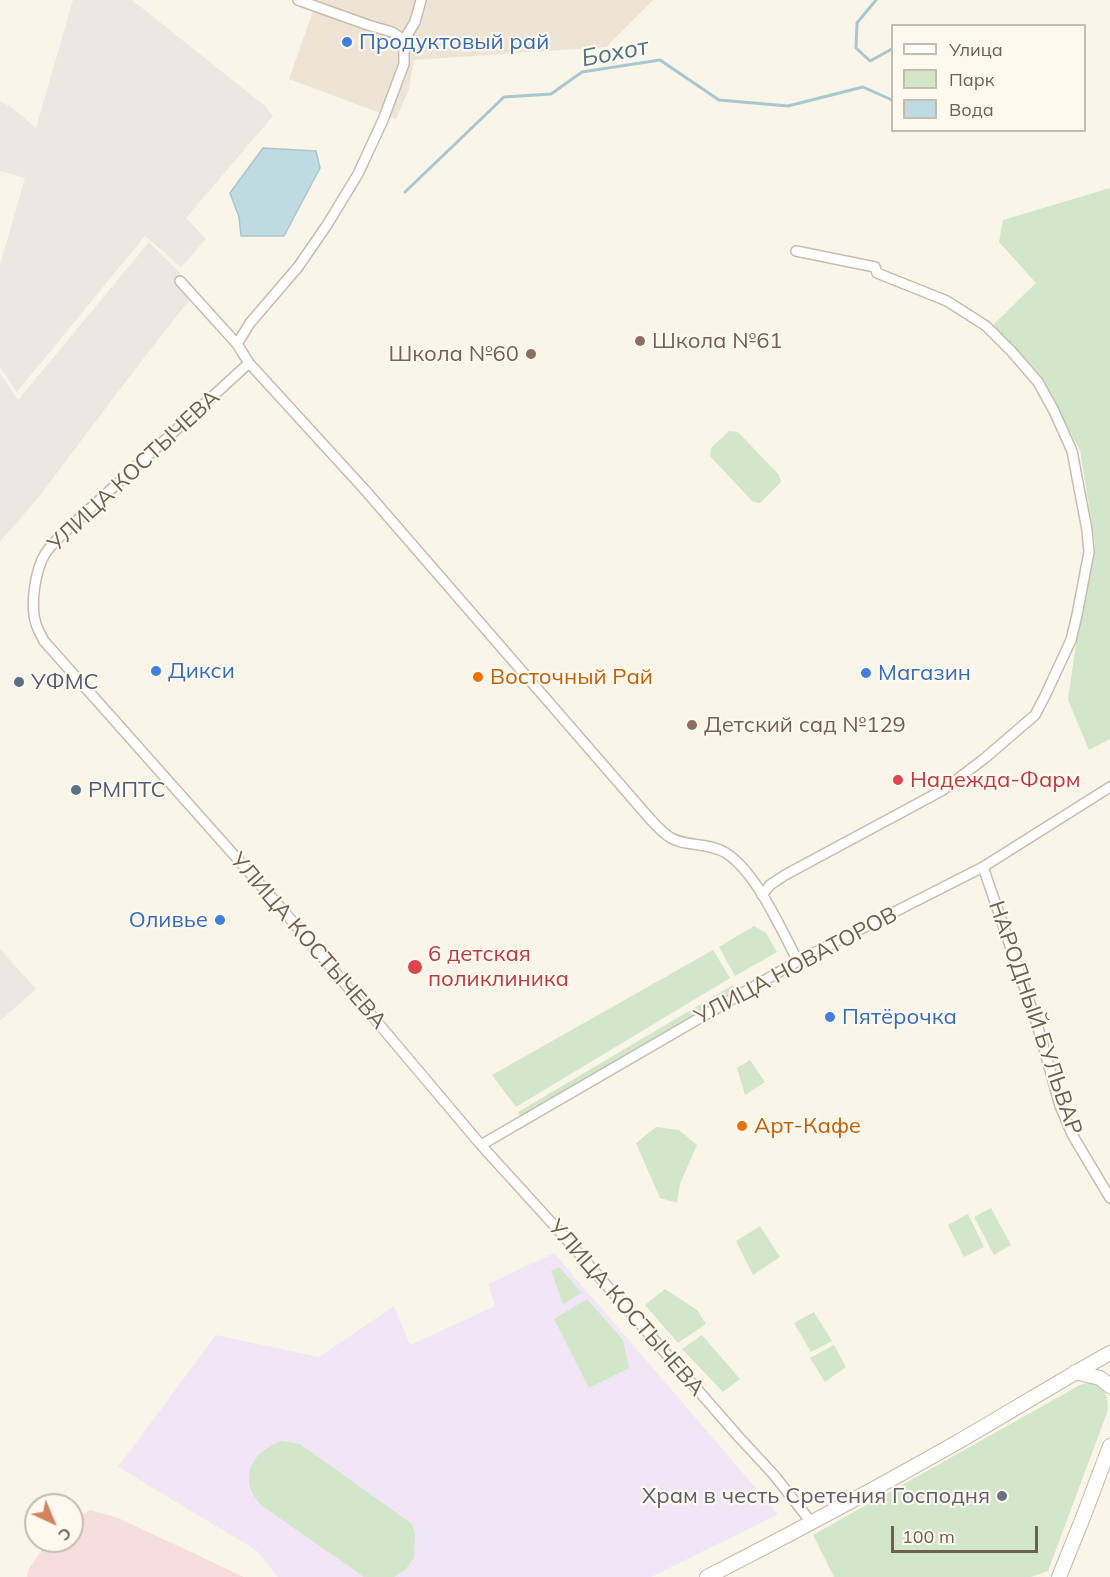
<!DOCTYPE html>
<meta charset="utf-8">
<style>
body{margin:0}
#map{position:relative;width:1110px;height:1577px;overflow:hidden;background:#faf5e9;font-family:Mulish,sans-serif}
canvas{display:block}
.legend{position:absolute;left:891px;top:24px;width:195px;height:108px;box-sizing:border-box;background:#fdf9ef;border:2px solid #c5bbaf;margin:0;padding:8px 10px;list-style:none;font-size:18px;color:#715f50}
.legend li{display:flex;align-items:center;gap:12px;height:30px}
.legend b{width:30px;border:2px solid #c5bbaf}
.north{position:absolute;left:24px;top:1493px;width:60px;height:60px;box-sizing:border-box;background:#fdf9ef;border:2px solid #c5bbaf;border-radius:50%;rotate:136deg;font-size:16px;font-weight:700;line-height:24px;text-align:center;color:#715f50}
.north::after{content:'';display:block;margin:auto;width:21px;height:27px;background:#d3835f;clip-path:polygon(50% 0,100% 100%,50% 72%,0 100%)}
.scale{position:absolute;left:891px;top:1526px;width:147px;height:27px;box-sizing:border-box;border:3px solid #715f50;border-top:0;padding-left:8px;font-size:18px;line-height:21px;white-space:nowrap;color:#715f50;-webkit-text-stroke:4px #fdf9ef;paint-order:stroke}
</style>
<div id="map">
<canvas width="1110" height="1577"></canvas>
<ul class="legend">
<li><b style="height:8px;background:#fff"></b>Улица</li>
<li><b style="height:16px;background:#d2e6c9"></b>Парк</li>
<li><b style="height:16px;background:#c0dae1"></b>Вода</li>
</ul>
<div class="north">С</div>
<div class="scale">100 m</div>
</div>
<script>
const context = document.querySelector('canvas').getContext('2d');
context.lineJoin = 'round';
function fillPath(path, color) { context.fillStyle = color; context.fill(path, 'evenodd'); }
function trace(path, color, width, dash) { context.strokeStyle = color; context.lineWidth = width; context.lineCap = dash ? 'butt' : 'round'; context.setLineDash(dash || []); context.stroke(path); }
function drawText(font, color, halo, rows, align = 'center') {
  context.font = font + ' Mulish,sans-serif'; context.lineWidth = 4.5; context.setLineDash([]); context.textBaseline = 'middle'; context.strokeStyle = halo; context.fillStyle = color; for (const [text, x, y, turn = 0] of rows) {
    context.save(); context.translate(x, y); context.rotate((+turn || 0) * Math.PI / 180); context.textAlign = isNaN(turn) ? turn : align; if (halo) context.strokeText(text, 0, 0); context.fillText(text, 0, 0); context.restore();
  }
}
const residential = new Path2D(`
 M 317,0 L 653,0 L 606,47 L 414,60 L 409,89 L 396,119 L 289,79 Z`);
const industrial = new Path2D(`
 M 73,0 L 132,0 L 265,106 L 273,116 L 186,218 L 206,239 L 181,267 L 145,236 L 17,392 L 0,367 L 0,265 L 25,178 L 0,171 L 0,101 L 14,109 L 36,128 Z
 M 149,242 L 197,290 L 133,372 L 41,494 L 0,542 L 0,373 L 18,400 Z
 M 0,949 L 36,989 L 0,1021 Z`);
const education = new Path2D(`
 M 554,1253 L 778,1514 L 651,1577 L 278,1577 L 256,1550 L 118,1467 L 216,1335 L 319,1357 L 394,1306 L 410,1345 L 495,1306 L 488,1284 Z`);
const medical = new Path2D(`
 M 90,1510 L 118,1518 L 244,1577 L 27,1577 L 28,1570 L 48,1541 L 72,1541 L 72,1522 Z`);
const green = new Path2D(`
 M 1110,188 L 1110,739 L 1089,750 L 1068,700 L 1077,637 L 1095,543 L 1080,450 L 1037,371 L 993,325 L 1036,283 L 999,242 L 1003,220 Z
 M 729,431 L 738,432 L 779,475 L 781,482 L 760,503 L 753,502 L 710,456 L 711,448 Z
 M 754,926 L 766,933 L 777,952 L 735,976 L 719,947 Z
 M 713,950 L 730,978 L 516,1107 L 492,1075 Z
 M 733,985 L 737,992 L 521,1118 L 518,1112 Z
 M 750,1060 L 765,1082 L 745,1095 L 737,1068 Z
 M 656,1127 L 679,1130 L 697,1145 L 680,1184 L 677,1203 L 660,1198 L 636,1143 Z
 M 991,1208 L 1011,1245 L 994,1255 L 974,1217 Z
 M 968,1214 L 984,1247 L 964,1257 L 948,1225 Z
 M 760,1226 L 780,1257 L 753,1275 L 736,1241 Z
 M 559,1267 L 582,1293 L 563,1304 L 551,1271 Z
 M 665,1289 L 697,1310 L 706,1324 L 678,1343 L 645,1305 Z
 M 587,1299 L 623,1340 L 629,1368 L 589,1388 L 554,1319 Z
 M 814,1312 L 832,1341 L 811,1352 L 794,1323 Z
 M 702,1335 L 740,1379 L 723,1392 L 682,1349 Z
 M 834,1345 L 846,1367 L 825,1382 L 810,1358 Z
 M 1091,1382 C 1105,1385 1108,1396 1108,1410 L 1048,1571 L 1031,1577 L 834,1577 L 813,1535 L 1080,1385 Z
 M 282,1441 L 300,1444 L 412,1524 L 415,1534 L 414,1558 L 405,1570 L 394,1577 L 364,1577 L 261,1505 C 237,1480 251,1451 282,1441 Z`);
const water = new Path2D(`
 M 263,148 L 316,151 L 320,168 L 284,236 L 241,236 L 239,217 L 230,193 Z`);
const stream = new Path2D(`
 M 876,0 L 857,23 L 856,48 L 870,61 L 892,49
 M 405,192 L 504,97 L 551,94 L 582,72 L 660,60 L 719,100 L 788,106 L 863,87 L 892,100`);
const street = new Path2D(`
 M 298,0 L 368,25 L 392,32 L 404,40
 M 180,281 L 237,344 L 249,363 L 365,490 L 651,820 C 656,825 662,832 668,836 C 682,847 709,842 726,853 C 757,873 780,928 798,961
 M 237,344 L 250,323 L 298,267 L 327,225 L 358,174 L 383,120 L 404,64 L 404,40 L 415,22 L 421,0
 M 249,363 L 71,526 C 62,535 51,544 45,554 C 35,571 30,605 36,624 C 38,630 41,635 44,641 L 281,908 L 481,1145 L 561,1233 L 737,1435 L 774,1475 L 811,1522
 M 983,867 L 1037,1024 L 1060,1106 L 1073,1136 L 1110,1198
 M 762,895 L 770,885 L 785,875 L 943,790 L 985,758 L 1035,715 L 1045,696 L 1071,640 L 1077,615 L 1089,552 L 1087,530 L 1072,451 L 1054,411 L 1038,382 L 1012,352 L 986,326 L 947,301 L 877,273 L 875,267 L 796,251
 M 481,1145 L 798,961 L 983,867 L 1110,787`);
const secondary = new Path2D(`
 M 1075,1372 L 1100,1378 L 1110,1386
 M 707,1577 C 791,1534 875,1489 956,1443 C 1008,1413 1058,1382 1110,1353
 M 1059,1577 L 1084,1515 L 1110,1446`);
const markers = [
 [347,42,6,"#3f7fe0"],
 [640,341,6,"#8d6e63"],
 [531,354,6,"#8d6e63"],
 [156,671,6,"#3f7fe0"],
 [866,673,6,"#3f7fe0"],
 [478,677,6,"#e8710a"],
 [19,682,6,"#5c6f8a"],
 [692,725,6,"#8d6e63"],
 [898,780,6,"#e0444e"],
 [76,790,6,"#5c6f8a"],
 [220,920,6,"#3f7fe0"],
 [415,967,8,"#e0444e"],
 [830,1017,6,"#3f7fe0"],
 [742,1126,6,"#e8710a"],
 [1002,1496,6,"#6b7280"]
];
const shopNames = [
 ["Продуктовый рай",359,42],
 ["Дикси",168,671],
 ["Магазин",878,673],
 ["Оливье",208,920,"right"],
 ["Пятёрочка",842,1017]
];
const educationNames = [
 ["Школа №61",652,341],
 ["Школа №60",519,354,"right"],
 ["Детский сад №129",704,725]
];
const streetNames = [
 ["УЛИЦА КОСТЫЧЕВА",134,471,-43],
 ["УЛИЦА КОСТЫЧЕВА",308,941,49],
 ["УЛИЦА НОВАТОРОВ",796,966,-28],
 ["НАРОДНЫЙ БУЛЬВАР",1035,1018,71],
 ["УЛИЦА КОСТЫЧЕВА",626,1308,49]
];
const foodNames = [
 ["Восточный Рай",490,677],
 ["Арт-Кафе",754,1126]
];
const serviceNames = [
 ["УФМС",31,682],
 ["РМПТС",88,790]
];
const healthNames = [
 ["Надежда-Фарм",910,780],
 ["6 детская",428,954],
 ["поликлиника",428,979]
];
const worshipNames = [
 ["Храм в честь Сретения Господня",990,1496]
];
const waterNames = [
 ["Бохот",615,53,-11]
];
fillPath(residential, '#ede4d6');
fillPath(industrial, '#ebe7e2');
fillPath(education, '#f2e6f6');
fillPath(medical, '#f6dedf');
fillPath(green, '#d2e6c9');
fillPath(water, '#c0dae1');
trace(water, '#a8c7d1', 1.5);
trace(stream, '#a8c7d1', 3);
trace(street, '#c8bcae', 12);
trace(secondary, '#c8baaa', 16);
trace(street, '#fff', 9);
trace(secondary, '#fff', 14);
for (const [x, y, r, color] of markers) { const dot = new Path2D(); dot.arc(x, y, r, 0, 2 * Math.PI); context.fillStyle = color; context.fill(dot); trace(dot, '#fdf9ef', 2); }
drawText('22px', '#366cbe', '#fdf9ef', shopNames, 'left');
drawText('22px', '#785e54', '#fdf9ef', educationNames, 'left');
drawText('22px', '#715f50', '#fdf9ef', streetNames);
drawText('22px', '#c56008', '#fdf9ef', foodNames, 'left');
drawText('22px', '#4e5e75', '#fdf9ef', serviceNames, 'left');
drawText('22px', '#be3a42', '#fdf9ef', healthNames, 'left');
drawText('22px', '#5b616d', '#fdf9ef', worshipNames, 'right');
drawText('italic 24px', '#4c7481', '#fdf9ef', waterNames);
</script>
